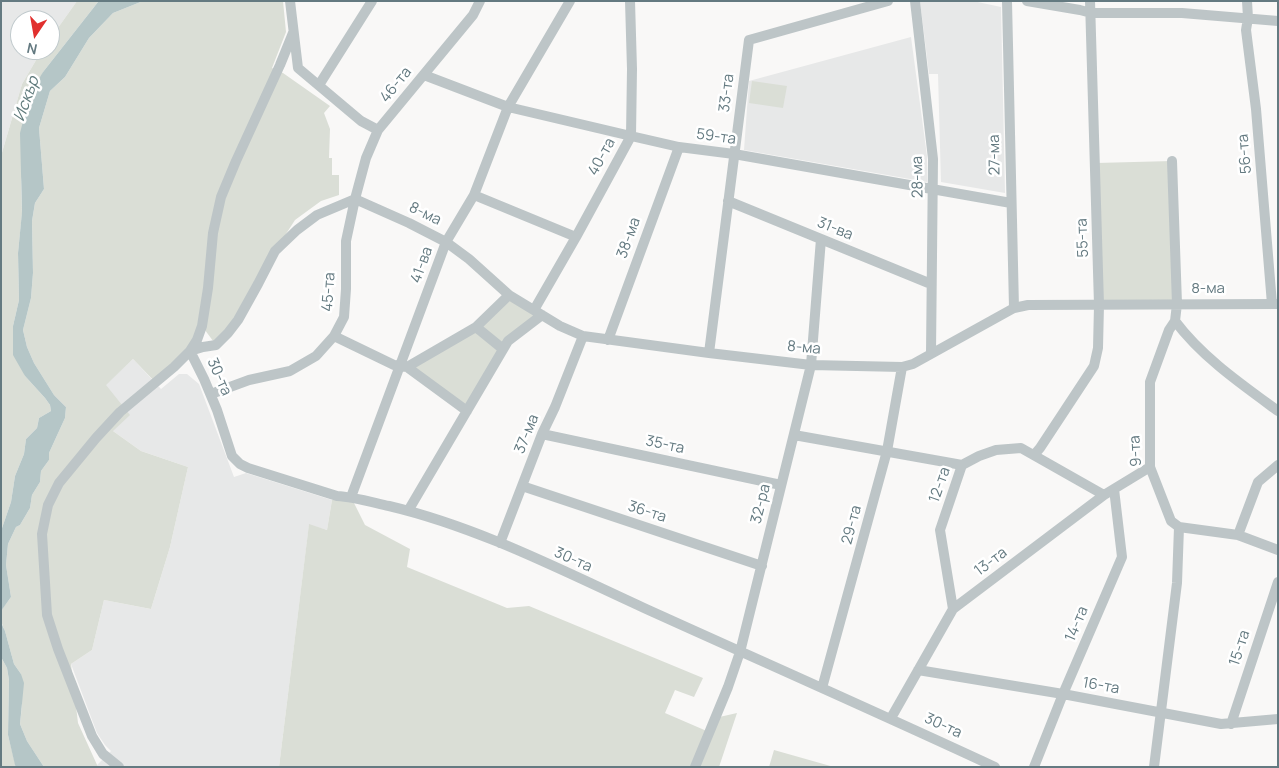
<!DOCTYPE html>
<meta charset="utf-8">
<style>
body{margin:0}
#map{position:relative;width:1279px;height:768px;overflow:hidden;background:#f9f8f7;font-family:Manrope,sans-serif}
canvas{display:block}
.frame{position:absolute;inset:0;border:2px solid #647a81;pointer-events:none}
.north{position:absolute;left:10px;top:10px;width:50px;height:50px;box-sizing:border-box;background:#fff;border:1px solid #c1cacd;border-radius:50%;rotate:192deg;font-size:14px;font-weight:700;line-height:20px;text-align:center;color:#647a81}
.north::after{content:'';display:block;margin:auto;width:18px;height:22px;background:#e1302e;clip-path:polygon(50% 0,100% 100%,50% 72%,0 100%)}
</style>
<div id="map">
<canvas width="1279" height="768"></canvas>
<div class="frame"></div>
<div class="north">N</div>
</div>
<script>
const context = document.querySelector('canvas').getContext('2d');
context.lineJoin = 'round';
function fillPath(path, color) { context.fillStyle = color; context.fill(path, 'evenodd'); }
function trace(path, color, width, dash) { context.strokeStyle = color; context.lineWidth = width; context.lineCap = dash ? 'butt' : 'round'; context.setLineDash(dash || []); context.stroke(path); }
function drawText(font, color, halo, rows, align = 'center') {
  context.font = font + ' Manrope,sans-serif'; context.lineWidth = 5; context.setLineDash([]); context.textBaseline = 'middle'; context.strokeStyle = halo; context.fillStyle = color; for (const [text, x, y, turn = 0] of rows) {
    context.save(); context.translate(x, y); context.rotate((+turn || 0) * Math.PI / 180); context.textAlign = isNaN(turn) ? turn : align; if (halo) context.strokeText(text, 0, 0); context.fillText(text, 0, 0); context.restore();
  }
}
const built = new Path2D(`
 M 1,1 L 77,1 L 50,39 L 50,20 L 20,20 L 20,50 L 42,50 L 22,84 L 1,156 Z
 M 920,1 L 973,1 L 1001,7 L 1005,193 L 941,182 L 938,74 L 929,74 Z
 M 911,37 L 927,156 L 927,182 L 744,150 L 749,81 Z
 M 133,359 L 161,389 L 179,374 L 187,374 L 199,384 L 234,477 L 246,473 L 332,500 L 327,530 L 309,525 L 279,767 L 98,767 L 97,765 L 111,751 L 105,745 L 97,733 L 71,664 L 92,650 L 104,600 L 151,609 L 170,547 L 188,467 L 141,451 L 113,431 L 105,385 Z`);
const green = new Path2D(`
 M 77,1 L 100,1 L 98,2 L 43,72 L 21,181 L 22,213 L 18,253 L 19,300 L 13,326 L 25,376 L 45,398 L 50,405 L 51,411 L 39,418 L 37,428 L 26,439 L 24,454 L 15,476 L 11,502 L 1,531 L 1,156 L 22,84 L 42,50 L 50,50 L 50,39 Z
 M 143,1 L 283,1 L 286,32 L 272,68 L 283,73 L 330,106 L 324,113 L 330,129 L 329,158 L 332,158 L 332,175 L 339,175 L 339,195 L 321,201 L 295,220 L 275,251 L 258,284 L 216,345 L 202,326 L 197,340 L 156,383 L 133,359 L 106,385 L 130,415 L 113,431 L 141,451 L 188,467 L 170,547 L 151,609 L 104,600 L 92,650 L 71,664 L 78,723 L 98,767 L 44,767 L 27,741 L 20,724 L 22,705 L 21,674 L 14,664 L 5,631 C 2,626 0,617 1,611 C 3,607 9,600 11,597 L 6,565 L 8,544 L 16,527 L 20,525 L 30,508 L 32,495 L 40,482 L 41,471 L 49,460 L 49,453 L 65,418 L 66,407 L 54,395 L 34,363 L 27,347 L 23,330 L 31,298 L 33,273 L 32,221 L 35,203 L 44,189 L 39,128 L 50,91 L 65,77 L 89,38 L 113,13 Z
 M 752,81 L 787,86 L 783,108 L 749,103 Z
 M 1172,161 L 1177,304 L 1099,305 L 1096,163 Z
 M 509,295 L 542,315 L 518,333 L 467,411 L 407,367 L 476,327 Z
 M 351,497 L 365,525 L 410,549 L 407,567 L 507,608 L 529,606 L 703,678 L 694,697 L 675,690 L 665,713 L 709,732 L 715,718 L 737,713 L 719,767 L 279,767 L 309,524 L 327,530 L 332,500 Z
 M 1,657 L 7,668 L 9,680 L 8,735 L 16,767 L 1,767 Z
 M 774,750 L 834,767 L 769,767 Z`);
const water = new Path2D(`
 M 100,1 L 143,1 L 113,13 L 89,38 L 65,77 L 50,91 L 39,128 L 44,189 L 35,203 L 32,221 L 33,273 L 31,298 L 23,330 L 27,347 L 34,363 L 54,395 L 66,407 L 65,418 L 49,453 L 49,460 L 41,471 L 40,482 L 32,495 L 30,508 L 20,525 L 16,527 L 8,544 L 6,565 L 11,597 L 1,611 L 1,531 L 11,502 L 15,476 L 24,454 L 26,439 L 37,428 L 39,418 L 51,411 L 50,405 L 45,398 L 25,376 L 13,355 L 13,326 L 19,300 L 18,253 L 22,212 L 20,133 L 30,94 L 43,72 L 98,2 Z
 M 1,622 L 3,627 L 5,631 L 14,664 L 21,674 L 24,683 L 20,724 L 27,741 L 44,767 L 16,767 L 15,765 L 8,735 L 9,680 L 7,668 L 1,657 Z`);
const minor = new Path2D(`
 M 290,1 L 298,68 L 361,121 L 378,130
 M 915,1 L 933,159 L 931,353
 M 1007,1 L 1014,308
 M 1027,1 L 1080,10 L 1091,13 L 1182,13 L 1278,21
 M 1247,1 L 1248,18 L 1246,30 L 1256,109 L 1272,304
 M 424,75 L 508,107 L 631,136 L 679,147 L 734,154 L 1011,203
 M 319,85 L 372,1
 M 474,195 L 576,237
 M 355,199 L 409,223 L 446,242 L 469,259 L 509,295 L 560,326 L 583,336 L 709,353 L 811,365 L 902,367 L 913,364 L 1014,308 L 1028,305 L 1278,304
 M 728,201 L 931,284
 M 534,310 L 576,237 L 631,136 L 632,69 L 630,1
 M 1175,321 C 1202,357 1241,384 1278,411
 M 476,327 L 503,349
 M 334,336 L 394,365 L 407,367 L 476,327 L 509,295
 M 608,340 L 679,147
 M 190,351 L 204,379 L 217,410 L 232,456 L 240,464 L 248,468 L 337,496 C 354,497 371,502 389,506 C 478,527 561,570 644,608 C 761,661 879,713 995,767
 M 190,351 L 203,347 L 216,345 L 228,333 L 238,320 L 258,284 L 275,251 L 297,230 L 317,215 L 355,199
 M 709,353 L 749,40 L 888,1
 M 407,367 L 467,411
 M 211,394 L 249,380 L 290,371 L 316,356 L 334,336 L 344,317 L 346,289 L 346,241 L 355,199 L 366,158 L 378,130 L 473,15 L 480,1
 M 542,434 L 781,485
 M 794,435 L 962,465
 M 1034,455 L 1040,448 L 1094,366 L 1098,348 L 1099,305 L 1090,1
 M 522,486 L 762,566
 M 351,497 L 446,242 L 474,195 L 508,107 L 570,1
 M 408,511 L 508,341 L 542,315
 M 1179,527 L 1238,535 L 1278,550
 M 1238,535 L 1258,482 L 1278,465
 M 500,543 L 542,434 L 555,407 L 583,336
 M 953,609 L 940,530 L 962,465 L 979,456 L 996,450 L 1021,448 L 1104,495
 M 918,670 L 1063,694 L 1221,724 L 1278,719
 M 822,688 L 887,451 L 902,367
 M 891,718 L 953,609 L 1104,495 L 1150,467
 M 1231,724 L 1278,582
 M 119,767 L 103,754 L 92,736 L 58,649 L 47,615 L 42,534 L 48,505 L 59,483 L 96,438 L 120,412 L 174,367 L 190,351 L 197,340 L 202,326 L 208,288 L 213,233 L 221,197 L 236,161 L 280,65 L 293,33
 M 695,767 L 728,687 L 740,652 L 811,365 L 821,239
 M 1034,767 L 1063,694 L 1122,557 L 1114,489
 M 1154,767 L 1177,583 L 1179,527 L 1171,521 L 1150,467 L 1150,382 L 1169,330 L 1175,321 L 1177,304 L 1172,161`);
const streetNames = [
 ["46-та",396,85,-51],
 ["33-та",727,93,-83],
 ["59-та",716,137,8],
 ["56-та",1245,154,-95],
 ["27-ма",995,155,-91],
 ["40-та",602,157,-61],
 ["28-ма",918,177,-91],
 ["8-ма",425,214,26],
 ["31-ва",835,229,22],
 ["38-ма",629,238,-70],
 ["55-та",1083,238,-92],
 ["41-ва",422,265,-70],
 ["8-ма",1208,289],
 ["45-та",329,292,-86],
 ["8-ма",804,348,5],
 ["30-та",219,377,66],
 ["37-ма",527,434,-68],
 ["35-та",665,445,12],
 ["9-та",1136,451,-93],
 ["12-та",940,485,-71],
 ["32-ра",761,504,-76],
 ["36-та",647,512,18],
 ["29-та",852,525,-75],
 ["30-та",573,560,24],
 ["13-та",991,562,-37],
 ["14-та",1077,624,-67],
 ["15-та",1240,648,-72],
 ["16-та",1101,686,10],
 ["30-та",943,726,25]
];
const waterNames = [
 ["Искър",27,99,-70]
];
fillPath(built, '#e7e8e8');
fillPath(green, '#daded6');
fillPath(water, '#b5c6c7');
trace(minor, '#bdc5c7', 10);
drawText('15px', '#647a81', '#fff', streetNames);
drawText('italic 16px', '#5f7a7b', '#fff', waterNames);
</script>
